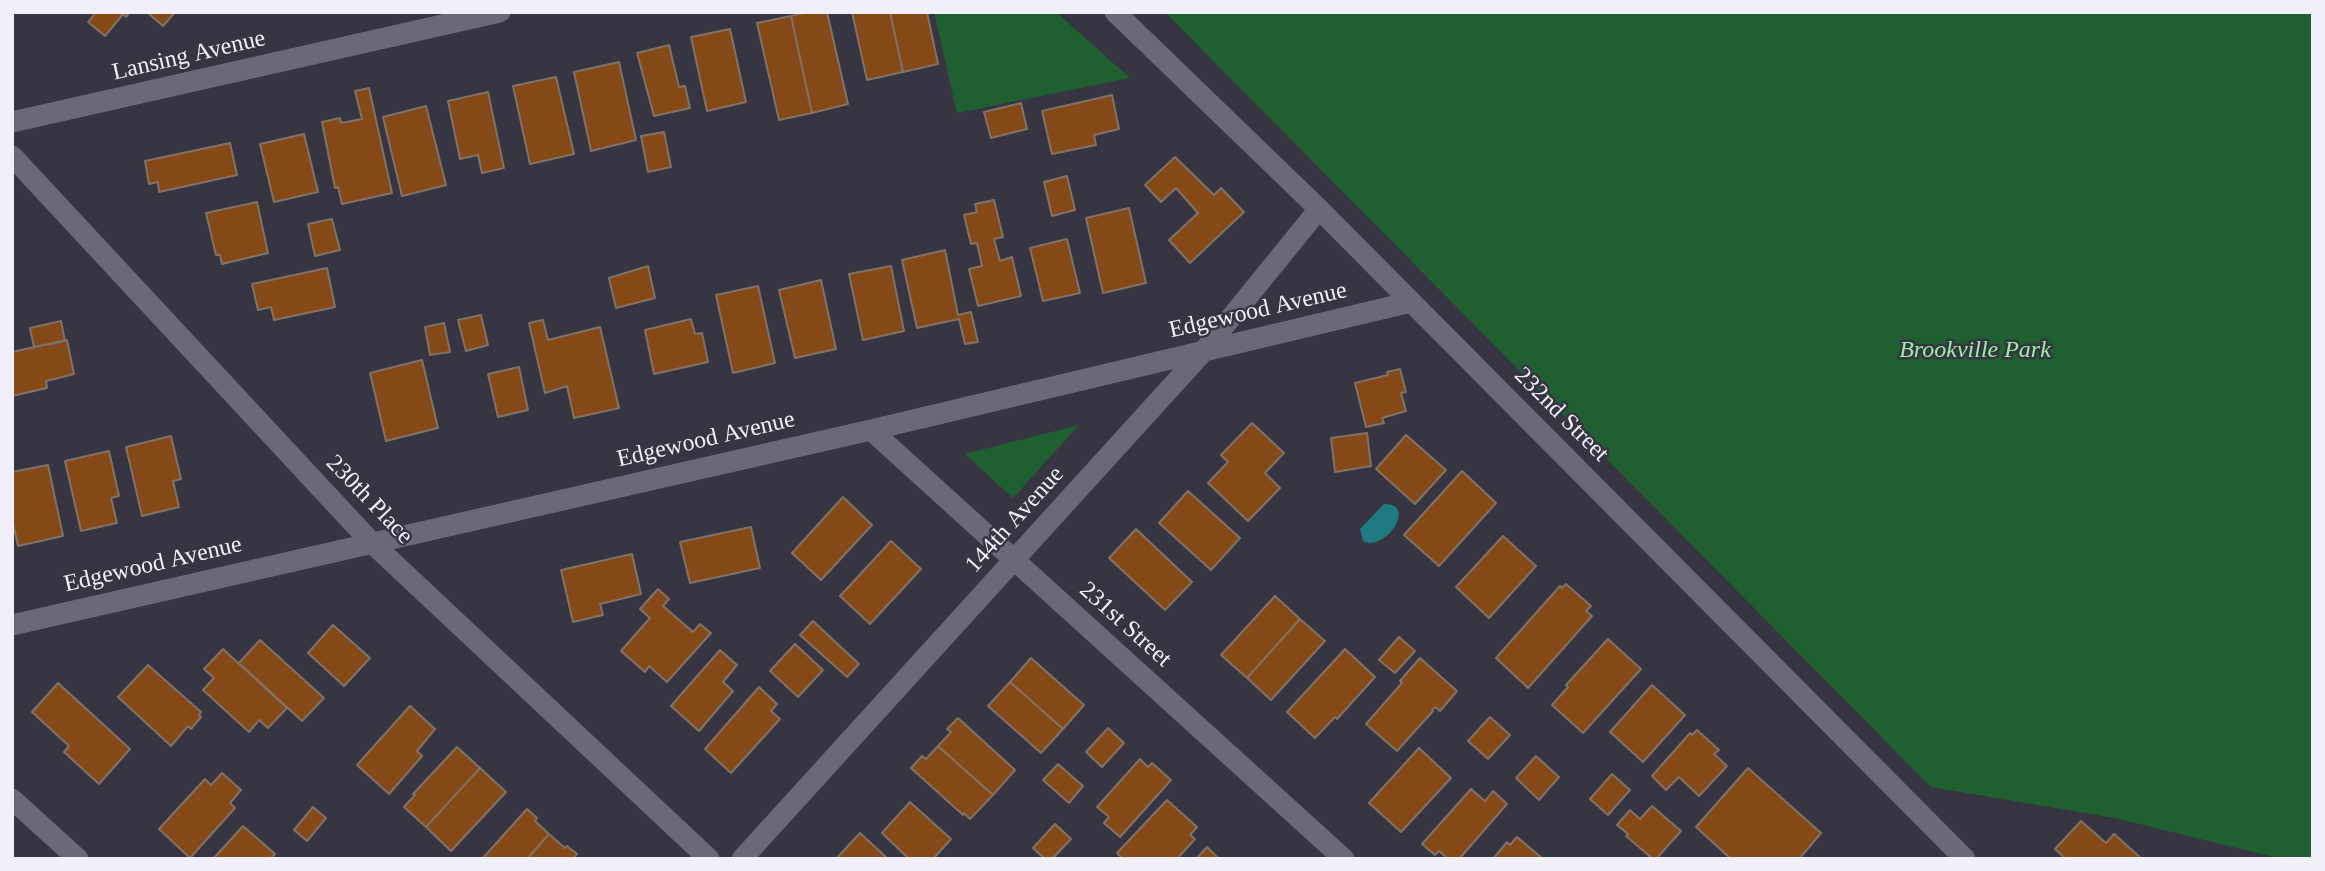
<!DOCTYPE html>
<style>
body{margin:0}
#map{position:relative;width:2325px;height:871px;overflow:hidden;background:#373542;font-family:"Times New Roman",serif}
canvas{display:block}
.frame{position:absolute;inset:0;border:14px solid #f1f0f9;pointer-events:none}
</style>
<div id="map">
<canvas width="2325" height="871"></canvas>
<div class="frame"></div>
</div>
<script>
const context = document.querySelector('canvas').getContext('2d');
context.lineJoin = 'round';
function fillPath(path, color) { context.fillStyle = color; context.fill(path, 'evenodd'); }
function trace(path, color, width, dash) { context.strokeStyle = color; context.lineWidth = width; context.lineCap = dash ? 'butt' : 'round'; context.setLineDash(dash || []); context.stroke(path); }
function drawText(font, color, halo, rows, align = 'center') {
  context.font = font + ' "Times New Roman",serif'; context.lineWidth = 5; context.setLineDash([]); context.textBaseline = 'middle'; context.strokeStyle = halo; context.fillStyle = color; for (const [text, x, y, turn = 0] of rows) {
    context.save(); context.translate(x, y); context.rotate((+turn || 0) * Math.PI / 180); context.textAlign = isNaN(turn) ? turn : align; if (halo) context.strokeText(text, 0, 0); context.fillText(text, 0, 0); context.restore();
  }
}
const green = new Path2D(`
 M 934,12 L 1056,12 L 1130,78 L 957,113 Z
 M 1165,12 L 2313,12 L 2313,859 L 2282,859 L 2115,818 L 1931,787 Z
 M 1079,425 L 1013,498 L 965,454 Z`);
const water = new Path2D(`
 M 1384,504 C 1418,503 1385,553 1363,541 L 1360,529 Z`);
const building = new Path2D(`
 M 96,12 L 130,12 L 126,17 L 123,14 L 105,36 L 88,22 Z
 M 147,12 L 175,12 L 163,26 Z
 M 807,12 L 827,12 L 848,104 L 812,113 L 791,16 Z
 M 852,12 L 890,12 L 903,72 L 867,80 Z
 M 890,12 L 927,12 L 938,64 L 903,72 Z
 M 791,16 L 812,113 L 779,120 L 757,23 Z
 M 730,29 L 746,102 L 707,111 L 691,37 Z
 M 669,45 L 679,87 L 685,86 L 690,108 L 654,116 L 637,53 Z
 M 619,62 L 636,140 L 591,151 L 574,72 Z
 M 556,77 L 574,154 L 530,164 L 513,86 Z
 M 369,88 L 392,193 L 342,204 L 338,187 L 335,188 L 322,122 L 340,118 L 341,123 L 362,119 L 355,91 Z
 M 488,92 L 504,168 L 482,173 L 478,155 L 460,159 L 448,101 Z
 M 1112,95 L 1119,129 L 1094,135 L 1096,145 L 1052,154 L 1042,111 Z
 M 1021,103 L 1027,129 L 991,138 L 984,112 Z
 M 426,106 L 446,185 L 402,196 L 383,117 Z
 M 664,132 L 671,167 L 648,172 L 641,136 Z
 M 304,134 L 318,192 L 274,202 L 260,144 Z
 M 230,143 L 237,175 L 159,192 L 158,182 L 149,184 L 145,161 Z
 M 1175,157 L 1214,195 L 1221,188 L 1244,212 L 1190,263 L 1169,240 L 1198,213 L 1176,188 L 1161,202 L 1145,185 Z
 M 1067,176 L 1075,210 L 1052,216 L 1044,182 Z
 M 994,200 L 1003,237 L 994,239 L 1000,261 L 1012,257 L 1021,296 L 978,306 L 969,269 L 982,266 L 977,243 L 971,244 L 964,215 L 977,212 L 975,204 Z
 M 257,202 L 268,253 L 222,264 L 220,255 L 216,255 L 206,213 Z
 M 1129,208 L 1146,283 L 1103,293 L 1086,218 Z
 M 332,219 L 340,250 L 315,256 L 308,224 Z
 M 1067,239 L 1080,293 L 1043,301 L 1030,248 Z
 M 945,250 L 958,315 L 971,312 L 978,342 L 965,344 L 959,319 L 917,328 L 902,260 Z
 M 648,266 L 655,298 L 616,308 L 609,278 Z
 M 891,266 L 904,331 L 863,340 L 849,274 Z
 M 327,268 L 335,307 L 274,320 L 271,307 L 258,310 L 252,284 Z
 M 821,280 L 836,349 L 795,358 L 779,290 Z
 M 758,286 L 775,363 L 733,373 L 716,295 Z
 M 481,315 L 488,345 L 466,351 L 458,320 Z
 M 691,319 L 695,334 L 702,333 L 708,362 L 654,374 L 645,330 Z
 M 543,320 L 548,340 L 600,327 L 619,408 L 574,418 L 567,386 L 545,393 L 529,323 Z
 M 61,321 L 65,341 L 34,347 L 30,328 Z
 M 444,323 L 450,352 L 430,355 L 425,327 Z
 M 67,340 L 74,374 L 46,381 L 47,388 L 12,396 L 12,352 Z
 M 422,360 L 438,428 L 386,441 L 370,373 Z
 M 519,367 L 528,410 L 498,417 L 488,374 Z
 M 1400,369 L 1406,392 L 1401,393 L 1406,411 L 1382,418 L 1384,423 L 1366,427 L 1355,383 L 1388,375 L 1387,372 Z
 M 1252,423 L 1284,453 L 1265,473 L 1280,488 L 1248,521 L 1208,483 L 1228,462 L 1221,455 Z
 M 1367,433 L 1371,466 L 1335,472 L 1331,438 Z
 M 1406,435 L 1446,470 L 1415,504 L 1376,469 Z
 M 171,436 L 181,479 L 173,481 L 179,507 L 142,516 L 126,447 Z
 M 109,451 L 119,496 L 111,498 L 117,523 L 81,531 L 65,461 Z
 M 48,465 L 63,536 L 18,546 L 12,518 L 12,472 Z
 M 1462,471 L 1496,503 L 1439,566 L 1404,535 Z
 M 1188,491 L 1240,538 L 1211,570 L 1159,523 Z
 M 843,497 L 872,525 L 821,580 L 792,553 Z
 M 751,527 L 760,568 L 690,583 L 680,542 Z
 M 1136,529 L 1192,582 L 1165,610 L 1109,558 Z
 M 1503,536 L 1536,566 L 1489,618 L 1456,587 Z
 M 891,541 L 921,569 L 870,624 L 840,596 Z
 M 632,554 L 641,594 L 600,604 L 603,615 L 573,622 L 561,570 Z
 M 1566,584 L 1591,606 L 1586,611 L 1592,616 L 1528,688 L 1496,658 L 1560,586 L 1562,588 Z
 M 658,589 L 669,599 L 663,606 L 693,632 L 700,624 L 711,633 L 667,682 L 649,666 L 645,672 L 621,651 L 650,618 L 640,609 Z
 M 1275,596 L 1300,619 L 1247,678 L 1221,655 Z
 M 1300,619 L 1325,641 L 1271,700 L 1247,678 Z
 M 813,621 L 859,664 L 847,677 L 800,635 Z
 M 333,625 L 370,658 L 344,686 L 308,653 Z
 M 1399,637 L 1415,651 L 1395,673 L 1379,660 Z
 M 1608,639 L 1641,669 L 1583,733 L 1552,705 L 1568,687 L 1566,685 Z
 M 260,640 L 324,698 L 302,721 L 239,663 Z
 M 795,644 L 823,670 L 798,697 L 770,671 Z
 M 223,649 L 287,708 L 268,728 L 259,720 L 249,732 L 203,690 L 214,678 L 204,669 Z
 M 1345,649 L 1375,677 L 1337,719 L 1335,717 L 1315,738 L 1287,712 Z
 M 720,650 L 737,665 L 723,682 L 733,691 L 699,731 L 671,706 Z
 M 1031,658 L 1084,705 L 1063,729 L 1010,682 Z
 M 1420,658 L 1457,691 L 1440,711 L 1435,707 L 1432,710 L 1433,711 L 1397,751 L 1366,724 L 1402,683 L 1400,681 Z
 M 148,665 L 201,712 L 199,715 L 201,717 L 191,729 L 188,726 L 171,746 L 118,697 Z
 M 1010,682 L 1063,729 L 1041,753 L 988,706 Z
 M 58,683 L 130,749 L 99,784 L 64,752 L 69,746 L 32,712 Z
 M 1652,685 L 1685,715 L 1643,762 L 1610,732 Z
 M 759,687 L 777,704 L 771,711 L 780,719 L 731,773 L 705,749 Z
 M 410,706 L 435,729 L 417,751 L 422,756 L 389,794 L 357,765 Z
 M 1490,717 L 1510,735 L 1488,759 L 1468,741 Z
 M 958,718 L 1015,770 L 993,795 L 938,746 L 951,732 L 947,729 Z
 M 1108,728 L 1124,743 L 1102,767 L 1086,752 Z
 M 1697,730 L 1719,750 L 1714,754 L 1727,766 L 1699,796 L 1679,777 L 1666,790 L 1652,776 L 1690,733 L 1692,735 Z
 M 938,746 L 993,795 L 970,819 L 964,813 L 963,815 L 911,768 L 922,756 L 926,759 Z
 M 457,747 L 480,768 L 426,827 L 404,807 L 415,795 L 413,794 Z
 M 1419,748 L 1451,778 L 1401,832 L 1369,803 Z
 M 1536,756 L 1559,777 L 1539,800 L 1516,778 Z
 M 1140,759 L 1148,767 L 1152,763 L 1171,780 L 1120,837 L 1104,823 L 1109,817 L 1097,807 Z
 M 1058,764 L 1083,786 L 1069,803 L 1043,780 Z
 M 480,768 L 506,792 L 451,851 L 426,827 Z
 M 1748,768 L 1821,833 L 1799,859 L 1731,859 L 1696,827 Z
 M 222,773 L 241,790 L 230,803 L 235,808 L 190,858 L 159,829 L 205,779 L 211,785 Z
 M 1612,774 L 1630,790 L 1608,815 L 1590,799 Z
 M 1471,789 L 1485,801 L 1493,791 L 1507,804 L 1459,859 L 1448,859 L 1439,851 L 1435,855 L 1422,844 Z
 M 1167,800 L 1197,827 L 1190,835 L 1195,839 L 1177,859 L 1123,859 L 1117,853 Z
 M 910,802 L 951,839 L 933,859 L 909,859 L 882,833 Z
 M 1652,806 L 1681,831 L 1656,859 L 1653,859 L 1626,836 L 1628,834 L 1617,825 L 1630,810 L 1640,819 Z
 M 313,807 L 326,818 L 307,841 L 294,830 Z
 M 527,809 L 537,818 L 535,821 L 549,834 L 527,859 L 482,859 Z
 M 2081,821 L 2106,843 L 2114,834 L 2142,859 L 2066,859 L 2055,849 Z
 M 1055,824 L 1071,839 L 1052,859 L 1045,859 L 1033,848 Z
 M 243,826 L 275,854 L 270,859 L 213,859 Z
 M 860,833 L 873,845 L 888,859 L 836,859 Z
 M 549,834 L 565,848 L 567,846 L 577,854 L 573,859 L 527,859 Z
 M 1517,837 L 1543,859 L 1493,859 L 1507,842 L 1510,845 Z
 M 1207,847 L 1219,859 L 1196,859 Z`);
const street = new Path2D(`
 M 1115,12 L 1319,209 L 1965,859
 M 12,122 L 500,12
 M 12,156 L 371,542 L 709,859
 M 871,430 L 1344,859
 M 12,625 L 871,430 L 1411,302
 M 12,799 L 78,859
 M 742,859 L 1203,352 L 1319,209`);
const streetNames = [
 ["Lansing Avenue",189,56,-13],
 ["Edgewood Avenue",1258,311,-13],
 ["232nd Street",1561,415,45],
 ["Edgewood Avenue",706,440,-13],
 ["230th Place",369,500,46],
 ["144th Avenue",1015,520,-48],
 ["Edgewood Avenue",153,565,-13],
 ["231st Street",1125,625,42]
];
const parkNames = [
 ["Brookville Park",1975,351]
];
fillPath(green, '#206030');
fillPath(water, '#1f7b81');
fillPath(building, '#854817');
trace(building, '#817268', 2);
trace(street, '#6b6877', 21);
drawText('24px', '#f1f0f9', '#373542', streetNames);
drawText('italic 24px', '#97f0a6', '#373542', parkNames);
</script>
